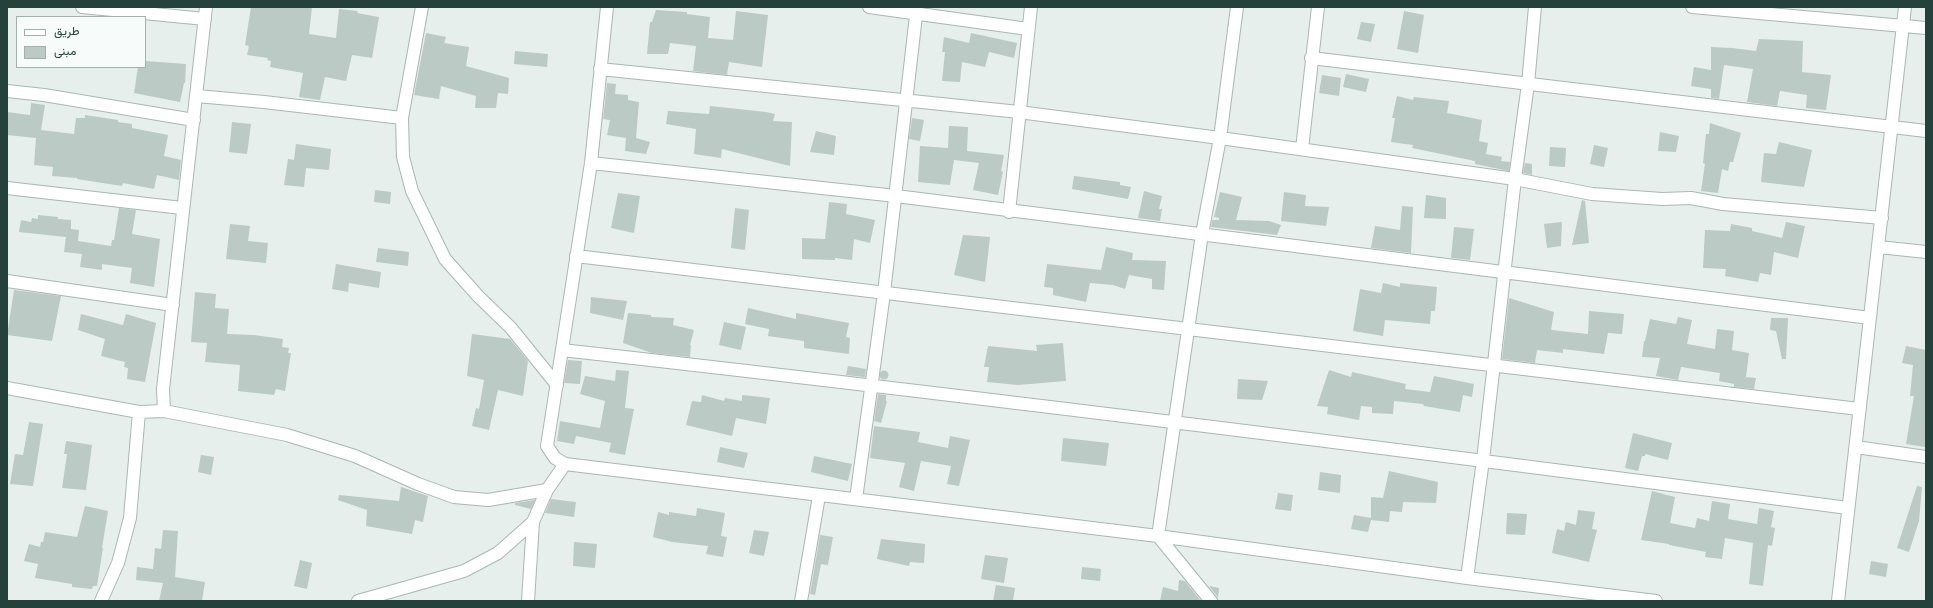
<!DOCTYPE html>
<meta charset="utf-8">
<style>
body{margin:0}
#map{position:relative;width:1933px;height:608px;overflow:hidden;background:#e6efeb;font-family:"Fira Sans",Vazirmatn,sans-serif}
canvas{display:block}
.frame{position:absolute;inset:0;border:8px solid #24423a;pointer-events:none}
.legend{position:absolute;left:16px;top:16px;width:130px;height:52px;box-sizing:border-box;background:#f7fbf9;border:1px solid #a3b1ad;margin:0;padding:5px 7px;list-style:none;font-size:12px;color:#24423a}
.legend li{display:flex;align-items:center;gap:8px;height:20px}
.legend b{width:20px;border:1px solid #a3b1ad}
</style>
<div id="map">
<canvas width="1933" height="608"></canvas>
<div class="frame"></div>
<ul class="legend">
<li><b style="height:5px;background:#fff"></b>طريق</li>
<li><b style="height:11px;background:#bbcac4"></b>مبنى</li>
</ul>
</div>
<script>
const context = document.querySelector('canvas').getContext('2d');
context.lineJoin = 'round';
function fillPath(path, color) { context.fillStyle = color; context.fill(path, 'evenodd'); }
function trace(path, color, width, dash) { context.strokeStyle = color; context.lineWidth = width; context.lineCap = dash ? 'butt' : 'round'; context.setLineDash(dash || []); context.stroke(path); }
const building = new Path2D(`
 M 251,7 L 312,7 L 309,34 L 336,38 L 339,9 L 358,11 L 357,13 L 379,17 L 372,58 L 352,55 L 346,81 L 325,77 L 320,100 L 299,97 L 303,73 L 270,67 L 271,61 L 267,60 L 268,58 L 247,55 L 249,46 L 245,45 Z
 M 656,10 L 687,12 L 687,14 L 710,17 L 708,38 L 733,40 L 736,11 L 768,15 L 762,67 L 729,62 L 727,75 L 693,71 L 696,46 L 670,43 L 668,54 L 647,54 L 650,22 L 652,22 Z
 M 1404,11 L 1424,15 L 1418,53 L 1397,49 Z
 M 1361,22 L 1375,24 L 1371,42 L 1357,39 Z
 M 426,33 L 446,37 L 444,43 L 469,47 L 466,66 L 509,78 L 508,94 L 498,93 L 496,108 L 475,108 L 476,96 L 441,86 L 439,99 L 414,95 Z
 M 971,33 L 1017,43 L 1014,58 L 989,52 L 985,67 L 962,62 L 960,82 L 942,81 L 945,52 L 942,52 L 944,37 L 969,43 Z
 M 1759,39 L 1803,41 L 1802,72 L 1831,75 L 1826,110 L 1806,108 L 1807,95 L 1780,91 L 1777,106 L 1747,102 L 1753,69 L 1724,65 L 1719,99 L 1711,98 L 1711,89 L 1691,86 L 1694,67 L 1711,70 L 1711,47 L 1732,48 L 1756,51 Z
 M 515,51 L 548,54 L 547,67 L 514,64 Z
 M 145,61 L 186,64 L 185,83 L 184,83 L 180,102 L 134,93 L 138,67 L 145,67 Z
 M 1346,74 L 1369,79 L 1366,92 L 1343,87 Z
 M 1322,75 L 1341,78 L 1339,96 L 1319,93 Z
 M 607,83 L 616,84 L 615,94 L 628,95 L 628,100 L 639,102 L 636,138 L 650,142 L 646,154 L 625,151 L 626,138 L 607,135 L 610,120 L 603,119 Z
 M 1397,96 L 1413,100 L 1414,97 L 1449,101 L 1447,113 L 1482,120 L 1479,141 L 1488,143 L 1486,154 L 1502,157 L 1501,161 L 1510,162 L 1509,171 L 1475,164 L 1475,161 L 1412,148 L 1413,145 L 1391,142 L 1395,118 L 1392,118 Z
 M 31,103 L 45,105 L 41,130 L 74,134 L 76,118 L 85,118 L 85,115 L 118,120 L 118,122 L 132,124 L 132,128 L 168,135 L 164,156 L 181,160 L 179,180 L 157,175 L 154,189 L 123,183 L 122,186 L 77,179 L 77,178 L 52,176 L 53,167 L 34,165 L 36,138 L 7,135 L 7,112 L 30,115 Z
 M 710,106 L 766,112 L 775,114 L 773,121 L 792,122 L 790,166 L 722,149 L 721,158 L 694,154 L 696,129 L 666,124 L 668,111 L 709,114 Z
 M 912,118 L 924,120 L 920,141 L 909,139 Z
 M 232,122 L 251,124 L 247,154 L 229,152 Z
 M 1710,123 L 1741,133 L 1733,162 L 1730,162 L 1728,171 L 1722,169 L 1718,193 L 1701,191 L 1705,164 L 1703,163 L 1706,134 L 1709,134 Z
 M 949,126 L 968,127 L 967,151 L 1004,155 L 1001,171 L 1003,172 L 998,195 L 973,190 L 979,163 L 954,160 L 950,185 L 918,182 L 920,146 L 948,148 Z
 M 816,131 L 836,136 L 834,155 L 810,152 Z
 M 1660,132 L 1679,136 L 1676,152 L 1658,151 Z
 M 1779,142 L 1812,150 L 1804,187 L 1761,182 L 1764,153 L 1776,154 Z
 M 296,144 L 331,149 L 329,170 L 306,168 L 304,187 L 284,185 L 288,159 L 294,160 Z
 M 1594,145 L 1608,148 L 1604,167 L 1590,164 Z
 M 1550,147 L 1566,148 L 1565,167 L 1549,166 Z
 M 1525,163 L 1532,164 L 1532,175 L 1523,173 Z
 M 1074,176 L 1120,182 L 1120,185 L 1131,187 L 1128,199 L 1072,189 Z
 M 375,190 L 391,192 L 390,204 L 374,202 Z
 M 1144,191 L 1162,196 L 1159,209 L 1162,209 L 1160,221 L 1138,218 Z
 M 1220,192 L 1242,197 L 1236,220 L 1269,221 L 1281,225 L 1277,235 L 1211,227 L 1212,220 L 1219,220 L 1219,218 L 1214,217 Z
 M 1284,192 L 1306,195 L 1305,206 L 1329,207 L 1326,226 L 1281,221 Z
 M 618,193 L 640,196 L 634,233 L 611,228 Z
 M 1426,195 L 1446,198 L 1446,219 L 1424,218 Z
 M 1582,200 L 1585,201 L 1589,243 L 1572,245 Z
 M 829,202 L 847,204 L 846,214 L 875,220 L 870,243 L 854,239 L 852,260 L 835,258 L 835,260 L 802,259 L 802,238 L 825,239 Z
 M 1402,206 L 1413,207 L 1411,253 L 1371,248 L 1375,226 L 1400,230 Z
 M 119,208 L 136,210 L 132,234 L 160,239 L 154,287 L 130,283 L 132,268 L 102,264 L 102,270 L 80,267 L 82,254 L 64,252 L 66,237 L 19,232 L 21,220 L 31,222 L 32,218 L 38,219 L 38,215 L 58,217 L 58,219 L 71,220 L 71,229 L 79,230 L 78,241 L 111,246 L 112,240 L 114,240 Z
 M 735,208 L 749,210 L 745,250 L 731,248 Z
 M 1562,222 L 1561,246 L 1547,248 L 1544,224 Z
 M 1786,222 L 1805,226 L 1798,258 L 1774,252 L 1771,275 L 1760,273 L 1758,282 L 1725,276 L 1726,269 L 1703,268 L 1705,230 L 1730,231 L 1731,224 L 1752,228 L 1752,231 L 1782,238 Z
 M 230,224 L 250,226 L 248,241 L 268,243 L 266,263 L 226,259 Z
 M 1454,227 L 1474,229 L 1470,260 L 1451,258 Z
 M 963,235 L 990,237 L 985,282 L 954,275 Z
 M 1106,247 L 1133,253 L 1132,260 L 1166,261 L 1164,290 L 1152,289 L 1152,279 L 1129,275 L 1125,289 L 1113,285 L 1090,283 L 1086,302 L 1053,295 L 1053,288 L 1044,287 L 1047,264 L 1101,270 Z
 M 378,248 L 409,252 L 408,266 L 376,262 Z
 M 336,264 L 381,272 L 379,288 L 349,283 L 348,292 L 332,289 Z
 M 1383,283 L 1400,287 L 1400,283 L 1437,287 L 1435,311 L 1431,311 L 1430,324 L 1385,320 L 1383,336 L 1353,331 L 1360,289 L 1381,293 Z
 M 14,290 L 61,296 L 52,341 L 7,335 Z
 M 195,292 L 216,294 L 215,308 L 229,309 L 227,334 L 254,335 L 283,339 L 282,347 L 289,348 L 288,353 L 291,353 L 285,391 L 276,389 L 274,395 L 238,391 L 240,365 L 205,362 L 207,343 L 191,342 Z
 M 591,297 L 627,301 L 623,320 L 590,313 Z
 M 1509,298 L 1554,312 L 1551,330 L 1588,334 L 1589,311 L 1624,314 L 1622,334 L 1608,333 L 1604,354 L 1563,349 L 1563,353 L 1537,350 L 1535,363 L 1502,359 Z
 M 748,308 L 796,319 L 796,313 L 849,323 L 846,337 L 850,338 L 849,354 L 804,348 L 804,341 L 768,336 L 769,329 L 745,324 Z
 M 628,313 L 651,315 L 651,317 L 674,318 L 673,325 L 694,330 L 690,345 L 691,345 L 690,357 L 652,353 L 623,343 Z
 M 81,314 L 123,325 L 126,314 L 156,323 L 145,382 L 127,379 L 128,368 L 124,367 L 125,362 L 101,356 L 105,339 L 78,330 Z
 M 1678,317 L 1692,320 L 1687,344 L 1715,349 L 1717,329 L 1734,331 L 1732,350 L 1749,353 L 1746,377 L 1756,378 L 1754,389 L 1734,387 L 1734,384 L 1719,381 L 1720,373 L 1681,367 L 1678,380 L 1656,376 L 1660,358 L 1642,357 L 1644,341 L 1645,341 L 1650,319 L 1676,324 Z
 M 1771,318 L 1788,318 L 1786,359 L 1782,359 L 1776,331 L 1770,330 Z
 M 724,322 L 746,327 L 741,350 L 719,345 Z
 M 472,334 L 510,339 L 528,361 L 523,396 L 498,390 L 489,430 L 472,426 L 476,408 L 479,409 L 484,380 L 467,376 Z
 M 1063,343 L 1066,381 L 1018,385 L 987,382 L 989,367 L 984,367 L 988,346 L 1037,351 L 1036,345 Z
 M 1906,346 L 1926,350 L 1925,447 L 1906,444 L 1914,396 L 1910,396 L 1913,365 L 1902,363 Z
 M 568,360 L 582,361 L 580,384 L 564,383 Z
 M 848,366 L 866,369 L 865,377 L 846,375 Z
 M 616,370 L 629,371 L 625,408 L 634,409 L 625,455 L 609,452 L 611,443 L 576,436 L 574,444 L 557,441 L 560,421 L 600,428 L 605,401 L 580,394 L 585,376 L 615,381 Z
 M 1329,370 L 1351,377 L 1352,372 L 1406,384 L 1405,389 L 1430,392 L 1434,376 L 1474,384 L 1472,397 L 1463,395 L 1460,412 L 1424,406 L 1423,404 L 1394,401 L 1393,414 L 1372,413 L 1372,407 L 1361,406 L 1359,420 L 1327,414 L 1328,407 L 1317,406 Z
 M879.5 375a4.5 4.5 0 1 1 9 0a4.5 4.5 0 1 1-9 0Z
 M 1238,379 L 1268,381 L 1262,400 L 1237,399 Z
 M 878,394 L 886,395 L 886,401 L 887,401 L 881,423 L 874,421 Z
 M 702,395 L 724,401 L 725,398 L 742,401 L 742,395 L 770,398 L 766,424 L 736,418 L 732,436 L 686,425 L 692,401 L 701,402 Z
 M 29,422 L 43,424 L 33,486 L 10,484 L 15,454 L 23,455 Z
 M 874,426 L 920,432 L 918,442 L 948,448 L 950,436 L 970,440 L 959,486 L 947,484 L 951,466 L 921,461 L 914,491 L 899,487 L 905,463 L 870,458 Z
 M 1633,433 L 1672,443 L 1668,460 L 1645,454 L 1645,456 L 1642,456 L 1638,471 L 1625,468 Z
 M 1063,438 L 1109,443 L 1106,466 L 1061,461 Z
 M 66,441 L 92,445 L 86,490 L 62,488 L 67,454 L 64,454 Z
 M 720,447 L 748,453 L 744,468 L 717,462 Z
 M 201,455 L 214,457 L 211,475 L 198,472 Z
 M 814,456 L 852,464 L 848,481 L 811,472 Z
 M 1389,471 L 1438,482 L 1436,503 L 1403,502 L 1402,512 L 1390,511 L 1389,522 L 1371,520 L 1368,532 L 1351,529 L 1354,515 L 1371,518 L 1371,497 L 1383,498 Z
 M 1320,472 L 1341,475 L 1340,493 L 1318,490 Z
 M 1917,486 L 1922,487 L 1919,521 L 1909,552 L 1897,548 Z
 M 401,487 L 428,496 L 423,522 L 415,520 L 412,534 L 366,526 L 367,510 L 338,500 L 339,495 L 399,501 Z
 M 1652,491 L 1675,497 L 1670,523 L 1695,528 L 1697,518 L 1709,521 L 1712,501 L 1730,504 L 1728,519 L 1757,524 L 1759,508 L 1774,511 L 1771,527 L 1775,528 L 1772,546 L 1768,545 L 1763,586 L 1749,584 L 1753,543 L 1725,538 L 1722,559 L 1705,557 L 1706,552 L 1669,545 L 1669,544 L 1641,540 Z
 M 1278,493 L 1293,495 L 1291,511 L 1275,509 Z
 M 551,499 L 576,502 L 574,517 L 545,513 Z
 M 535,500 L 531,509 L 515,505 L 515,503 Z
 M 85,506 L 108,511 L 102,548 L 103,548 L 97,586 L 93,586 L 92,589 L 72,587 L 72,584 L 35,578 L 38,564 L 24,561 L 29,544 L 40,547 L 41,542 L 43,542 L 45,532 L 77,537 Z
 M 697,508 L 725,513 L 721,536 L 727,537 L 723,557 L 706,554 L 708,546 L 672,542 L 653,537 L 658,512 L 669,515 L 669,512 L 696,516 Z
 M 1578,510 L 1595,512 L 1592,529 L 1597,530 L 1589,562 L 1552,553 L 1557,529 L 1564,531 L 1566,522 L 1576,525 Z
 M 1507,513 L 1527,514 L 1525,535 L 1506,534 Z
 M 163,530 L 178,531 L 175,577 L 205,582 L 202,601 L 159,601 L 163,583 L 136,580 L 137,567 L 153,569 L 155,548 L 161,549 Z
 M 754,530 L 769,532 L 764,556 L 749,553 Z
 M 820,535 L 833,537 L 828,565 L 821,564 L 815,595 L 810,594 Z
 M 881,539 L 925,544 L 924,563 L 910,562 L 909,566 L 877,559 Z
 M 574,542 L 597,544 L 595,568 L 573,566 Z
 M 985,555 L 1008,558 L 1004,583 L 981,579 Z
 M 300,560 L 312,563 L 307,589 L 294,586 Z
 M 1871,561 L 1888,564 L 1886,577 L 1869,574 Z
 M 1082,567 L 1101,569 L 1100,581 L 1081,579 Z
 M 1179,580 L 1185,581 L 1201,601 L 1160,601 L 1163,587 L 1178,591 Z
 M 996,585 L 1015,588 L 1013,601 L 993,601 Z
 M 1209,586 L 1219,588 L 1218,598 L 1217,596 Z`);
const minor = new Path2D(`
 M 82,7 L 205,19
 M 607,7 L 591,163 L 547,446 L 555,458 L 565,464 L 1158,536 L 1467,578 L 1656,601
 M 869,7 L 1028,29
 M 1692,7 L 1926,28
 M 1311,58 L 1926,131
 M 600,69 L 1019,112 L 1220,138 L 1515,179 L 1592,194 L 1662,199 L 1691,198 L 1723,204 L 1882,218
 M 7,91 L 44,95 L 194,120
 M 197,96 L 264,102 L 402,118 L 403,157 L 412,191 L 445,259 L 478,296 L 511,328 L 557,385
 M 402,118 L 422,7
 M 1302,149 L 1318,7
 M 591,163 L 896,196 L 1870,318
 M 7,188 L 182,208
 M 1009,212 L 1031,7
 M 1879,247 L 1926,252
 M 576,256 L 1859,409
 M 7,281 L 173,305
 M 562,350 C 992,398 1420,452 1848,508
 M 7,388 L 139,412 L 164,411 L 287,435 L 355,456 L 418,484 L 454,497 L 488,500 L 547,490
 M 164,411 L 163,389 L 206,7
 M 1856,447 L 1926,457
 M 856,499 L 884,293 L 917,7
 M 1467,578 L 1483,460 L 1515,179 L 1528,84 L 1535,7
 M 101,601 L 118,563 L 130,518 L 139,412
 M 358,601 L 464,571 L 498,553 L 533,522 L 547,490 L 565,464
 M 528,601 L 533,522
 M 801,601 L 819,496
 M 1211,601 L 1158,536 L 1202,234 L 1220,138 L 1237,7
 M 1838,601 L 1905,7`);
fillPath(building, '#bbcac4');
trace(minor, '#a8b8b2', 14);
trace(minor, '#fff', 12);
</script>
